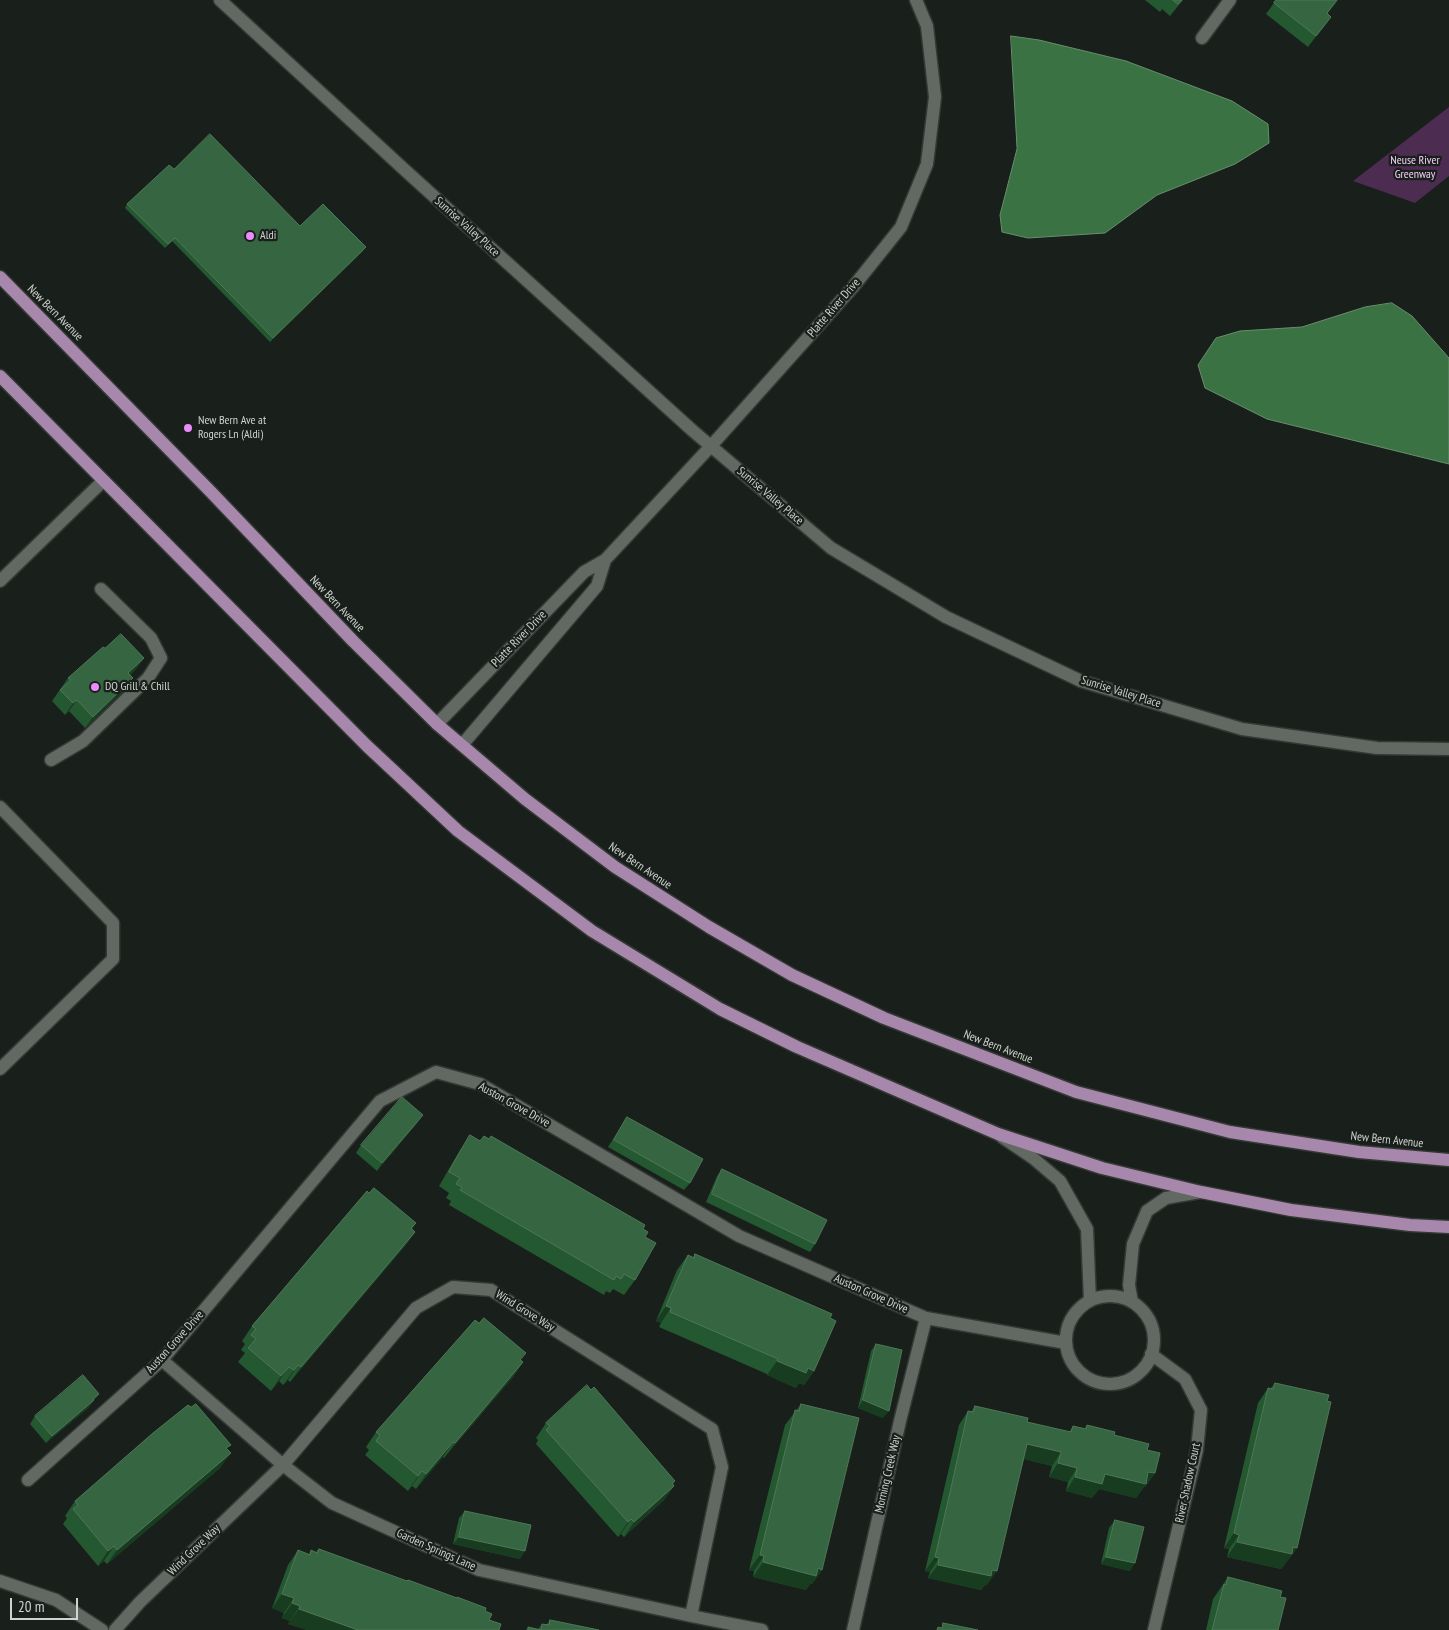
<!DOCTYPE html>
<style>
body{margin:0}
#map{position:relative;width:1449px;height:1630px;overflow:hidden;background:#191f1a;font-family:"PT Sans Narrow",sans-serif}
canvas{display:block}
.scale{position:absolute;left:10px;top:1598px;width:68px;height:22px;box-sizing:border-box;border:2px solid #cfd3cf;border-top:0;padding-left:6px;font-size:15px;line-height:18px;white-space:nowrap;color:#cfd3cf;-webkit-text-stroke:4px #191f1a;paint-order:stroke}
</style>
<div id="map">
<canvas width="1449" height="1630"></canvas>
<div class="scale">20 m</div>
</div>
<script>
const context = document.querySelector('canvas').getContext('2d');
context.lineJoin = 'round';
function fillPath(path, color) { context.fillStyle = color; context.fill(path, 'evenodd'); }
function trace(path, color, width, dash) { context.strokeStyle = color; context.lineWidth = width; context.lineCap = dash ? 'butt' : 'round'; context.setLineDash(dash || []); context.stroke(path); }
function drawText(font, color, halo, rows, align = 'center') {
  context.font = font + ' "PT Sans Narrow",sans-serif'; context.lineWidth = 4.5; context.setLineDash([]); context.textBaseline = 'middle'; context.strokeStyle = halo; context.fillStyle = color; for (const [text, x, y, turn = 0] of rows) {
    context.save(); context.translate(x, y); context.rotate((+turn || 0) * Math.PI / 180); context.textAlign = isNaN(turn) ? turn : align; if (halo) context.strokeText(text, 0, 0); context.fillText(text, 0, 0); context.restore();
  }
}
const green = new Path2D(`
 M 1449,107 L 1449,176 L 1415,203 L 1353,181 Z`);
const water = new Path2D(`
 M 1011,36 L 1039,40 L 1126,61 L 1232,101 L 1268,124 L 1269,143 L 1235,164 L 1157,195 L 1105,233 L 1028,238 L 1002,232 L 1000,215 L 1017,149 Z
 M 1392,303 L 1412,316 L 1449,358 L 1449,464 L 1267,419 L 1205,388 L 1198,365 L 1216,338 L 1240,331 L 1302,327 L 1365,307 Z`);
const lane = new Path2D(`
 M 0,581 L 103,481
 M 51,760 L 83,741 L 148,678 L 161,658 L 151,638 L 101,589
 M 0,807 L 113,923 L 113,959 L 0,1069`);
const street = new Path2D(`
 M 220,0 L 407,172 L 693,431 L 831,548 L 946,617 L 1081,681 L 1242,729 L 1377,748 L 1449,749
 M 1202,38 L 1230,0
 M 437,724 L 584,572 L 605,560 L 711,446 L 853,287 L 901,227 L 927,164 L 935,97 L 927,26 L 916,0
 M 462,745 L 597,586 L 605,560
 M 1002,1137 L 1033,1158 L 1060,1181 L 1087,1229 L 1090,1301
 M1066 1340a44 44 0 1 1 88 0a44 44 0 1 1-88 0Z
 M 1132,1302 L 1129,1285 L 1133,1244 L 1147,1211 L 1166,1198 L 1200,1192
 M 1151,1354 L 1185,1379 L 1201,1410 L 1197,1450 L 1154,1630
 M 162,1360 L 283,1465 L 332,1503 L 479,1570 L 691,1616 L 762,1630
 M 28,1480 L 162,1360 L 380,1101 L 436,1072 L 480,1084 L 739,1236 L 926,1318 L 1066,1343
 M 0,1581 L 56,1600 L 102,1630
 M 115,1630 L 140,1602 L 283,1465 L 416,1308 L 453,1287 L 491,1290 L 712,1429 L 722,1467 L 691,1616
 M 853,1630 L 900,1421 L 926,1318`);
const primary = new Path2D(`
 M 0,277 L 210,491 L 353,641 L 437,724 L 525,799 L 615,867 L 709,927 L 792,975 L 884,1018 L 1076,1092 L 1230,1132 L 1359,1152 L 1449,1160
 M 0,376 L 367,746 L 458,831 L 592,931 L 720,1009 L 797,1047 L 998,1134 L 1102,1168 L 1201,1192 L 1291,1210 L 1410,1225 L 1449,1227`);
const wall = new Path2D(`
 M 1145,0 L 1183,0 L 1170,16 L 1162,9 L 1160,12 Z
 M 1276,0 L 1338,0 L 1327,14 L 1331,17 L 1308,47 L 1266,14 Z
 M 174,169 L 300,226 L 363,251 L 270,342 L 172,241 L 165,248 L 125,208 L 127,204 Z
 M 105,648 L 144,658 L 136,669 L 130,675 L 133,678 L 125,689 L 85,728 L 69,711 L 65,715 L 52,701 L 68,678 Z
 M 627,1117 L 690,1183 L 684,1190 L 608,1147 Z
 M 418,1122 L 377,1171 L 356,1153 L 361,1145 Z
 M 470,1135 L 643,1229 L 645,1237 L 635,1280 L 624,1295 L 613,1289 L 610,1293 L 606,1291 L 604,1295 L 449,1205 L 451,1201 L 446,1198 L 449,1193 L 439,1186 L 460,1150 Z
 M 722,1169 L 815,1244 L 810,1252 L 706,1202 L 717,1176 Z
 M 369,1193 L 416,1223 L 412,1229 L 415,1232 L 405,1246 L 290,1382 L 288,1380 L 283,1385 L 279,1381 L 271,1391 L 238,1362 L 245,1353 L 241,1350 L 245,1344 L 242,1341 L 252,1326 Z
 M 695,1254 L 814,1371 L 804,1385 L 799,1383 L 796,1388 L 767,1375 L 767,1374 L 659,1327 L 661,1323 L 656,1321 L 677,1270 L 688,1255 L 693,1257 Z
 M 876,1344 L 883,1418 L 858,1408 L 871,1351 Z
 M 521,1360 L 523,1362 L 513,1377 L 444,1458 L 443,1457 L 416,1489 L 412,1486 L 408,1491 L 365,1455 L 369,1450 L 366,1447 L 376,1432 Z
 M 1275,1383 L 1297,1548 L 1281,1569 L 1227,1557 L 1229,1549 L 1224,1548 L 1258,1403 L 1268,1388 L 1271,1388 Z
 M 99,1394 L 88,1408 L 46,1443 L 30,1424 L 35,1416 Z
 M 801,1404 L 822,1570 L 812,1584 L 810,1584 L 806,1590 L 753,1577 L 754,1571 L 749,1570 L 785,1425 Z
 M 975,1406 L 1027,1422 L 1069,1432 L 1073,1426 L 1084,1429 L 1087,1425 L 1114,1435 L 1147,1450 L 1155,1473 L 1145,1487 L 1144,1487 L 1136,1498 L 1099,1489 L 1092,1498 L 1066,1491 L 1068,1482 L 1049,1477 L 1052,1466 L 1024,1459 L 987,1585 L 985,1585 L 981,1590 L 928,1578 L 930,1572 L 925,1571 L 959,1425 L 968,1411 L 971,1412 Z
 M 546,1423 L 675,1481 L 673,1484 L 674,1486 L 664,1500 L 624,1537 L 621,1534 L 618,1537 L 536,1444 L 538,1440 L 536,1438 Z
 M 227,1449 L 220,1468 L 107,1564 L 104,1561 L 98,1566 L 63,1524 L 67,1518 L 65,1516 L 75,1501 Z
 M 465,1511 L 520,1559 L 453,1544 L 459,1518 Z
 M 1115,1520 L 1130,1571 L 1101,1564 L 1109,1528 Z
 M 319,1549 L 485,1611 L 489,1620 L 499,1630 L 307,1630 L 288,1624 L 290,1621 L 282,1618 L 284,1613 L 272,1608 L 288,1565 L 298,1550 L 309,1554 L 311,1550 L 316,1552 Z
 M 1228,1577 L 1280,1597 L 1278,1630 L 1206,1630 L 1213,1599 Z
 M 550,1620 L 599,1630 L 526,1630 L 528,1627 L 538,1629 L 542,1624 L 547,1624 Z`);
const shadedWall = new Path2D(`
 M 1337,0 L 1338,0 L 1319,24 L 1327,13 Z
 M 1331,17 L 1323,28 L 1308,47 L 1316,36 Z
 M 366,247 L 363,251 L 270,342 L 273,338 Z
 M 144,658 L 136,669 L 120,684 L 128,673 Z
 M 133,678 L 125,689 L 85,728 L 93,717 Z
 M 77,700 L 69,711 L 65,715 L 73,703 Z
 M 423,1115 L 418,1122 L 377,1171 L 382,1163 Z
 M 415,1232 L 405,1246 L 290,1382 L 301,1367 Z
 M 666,1306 L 671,1308 L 661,1323 L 656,1321 Z
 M 777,1361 L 808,1368 L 814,1371 L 804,1385 L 799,1383 L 796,1388 L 767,1375 Z
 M 523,1362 L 513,1377 L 444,1458 L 455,1443 Z
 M 298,1365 L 288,1380 L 283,1385 L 294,1370 Z
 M 289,1367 L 279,1381 L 271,1391 L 281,1376 Z
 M 99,1394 L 88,1408 L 46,1443 L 52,1436 Z
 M 863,1400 L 889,1411 L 883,1418 L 858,1408 Z
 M 453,1442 L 443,1457 L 416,1489 L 426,1474 Z
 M 1027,1444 L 1061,1452 L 1052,1466 L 1018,1458 Z
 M 231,1453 L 220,1468 L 107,1564 L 117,1550 Z
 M 1058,1463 L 1077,1468 L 1068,1482 L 1049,1477 Z
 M 422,1471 L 412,1486 L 408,1491 L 418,1476 Z
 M 1148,1472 L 1155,1473 L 1145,1487 L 1144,1487 L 1136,1498 L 1099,1489 L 1092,1498 L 1066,1491 L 1075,1477 L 1105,1474 Z
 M 675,1481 L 667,1492 L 674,1486 L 664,1500 L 624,1537 L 634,1522 Z
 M 631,1519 L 621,1534 L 618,1537 L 628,1522 Z
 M 1234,1533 L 1239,1535 L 1229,1549 L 1224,1548 Z
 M 459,1537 L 525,1551 L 520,1559 L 453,1544 Z
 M 1237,1542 L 1293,1547 L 1297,1548 L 1281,1569 L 1227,1557 Z
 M 114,1546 L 104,1561 L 98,1566 L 108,1551 Z
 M 760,1555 L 764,1556 L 754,1571 L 749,1570 Z
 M 935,1557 L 939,1558 L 930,1572 L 925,1571 Z
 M 1106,1557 L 1135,1563 L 1130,1571 L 1101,1564 Z
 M 763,1562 L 818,1568 L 822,1570 L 812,1584 L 810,1584 L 806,1590 L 753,1577 Z
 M 938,1565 L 992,1570 L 997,1571 L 987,1585 L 985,1585 L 981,1590 L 928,1578 Z
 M 282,1594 L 294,1598 L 284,1613 L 272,1608 Z
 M 292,1603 L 300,1606 L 290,1621 L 282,1618 Z
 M 299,1609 L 358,1630 L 307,1630 L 288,1624 Z`);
const building = new Path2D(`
 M 1173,0 L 1182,0 L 1178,4 Z
 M 1276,0 L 1337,0 L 1327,13 L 1331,17 L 1316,36 L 1274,3 Z
 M 210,134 L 300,226 L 323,204 L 366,247 L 273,338 L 175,238 L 168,244 L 127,204 L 169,165 L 174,169 Z
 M 121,634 L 144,658 L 128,673 L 133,678 L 93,717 L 77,700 L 73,703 L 60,690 L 71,680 L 68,678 L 103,647 L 105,648 Z
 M 402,1097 L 423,1115 L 382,1163 L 361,1145 Z
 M 627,1117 L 703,1159 L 690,1183 L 614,1140 Z
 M 470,1135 L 480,1141 L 484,1136 L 489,1139 L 491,1136 L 645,1225 L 643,1229 L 648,1232 L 645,1237 L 656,1243 L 635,1280 L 624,1274 L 621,1279 L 616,1276 L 614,1280 L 460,1190 L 462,1187 L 456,1184 L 460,1178 L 449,1172 Z
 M 722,1169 L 827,1220 L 815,1244 L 712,1194 Z
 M 374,1188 L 416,1223 L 411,1228 L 415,1232 L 301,1367 L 298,1365 L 294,1370 L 289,1367 L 281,1376 L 248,1348 L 256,1339 L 251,1335 L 256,1329 L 252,1326 L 367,1191 L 369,1193 Z
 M 695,1254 L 832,1314 L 830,1318 L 836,1321 L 814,1371 L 808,1368 L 806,1373 L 777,1361 L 778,1359 L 670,1312 L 671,1308 L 666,1306 L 688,1255 L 694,1258 Z
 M 484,1318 L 526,1353 L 520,1360 L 523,1362 L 455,1443 L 453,1442 L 426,1474 L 422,1471 L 418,1476 L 376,1441 L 380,1435 L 376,1432 L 475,1320 L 479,1323 Z
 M 876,1344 L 902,1350 L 889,1411 L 863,1400 Z
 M 83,1375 L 99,1394 L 93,1399 L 94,1400 L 52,1436 L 35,1416 Z
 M 1275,1383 L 1329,1395 L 1327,1401 L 1331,1402 L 1297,1548 L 1293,1547 L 1292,1554 L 1237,1542 L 1239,1535 L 1234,1533 L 1268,1388 L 1273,1389 Z
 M 587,1385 L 591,1390 L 594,1387 L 675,1481 L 672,1483 L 674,1486 L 634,1522 L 631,1519 L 628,1522 L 546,1430 L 550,1426 L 546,1423 Z
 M 196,1404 L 231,1445 L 226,1448 L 231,1453 L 117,1550 L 114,1546 L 108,1551 L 73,1509 L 78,1505 L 75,1501 L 153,1433 L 188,1405 L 191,1407 Z
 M 801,1404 L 859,1418 L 822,1570 L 818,1568 L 816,1576 L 763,1562 L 764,1556 L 760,1555 L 795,1410 L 799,1411 Z
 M 975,1406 L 1028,1418 L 1027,1422 L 1071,1432 L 1073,1426 L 1086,1429 L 1087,1425 L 1115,1432 L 1114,1435 L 1149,1444 L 1147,1450 L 1160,1453 L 1155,1473 L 1148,1472 L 1146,1484 L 1105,1474 L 1102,1484 L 1075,1477 L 1077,1468 L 1058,1463 L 1061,1452 L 1027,1444 L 997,1571 L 992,1570 L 991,1576 L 938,1565 L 939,1558 L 935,1557 L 951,1488 L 968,1411 L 973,1412 Z
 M 465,1511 L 531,1525 L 525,1551 L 459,1537 Z
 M 1115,1520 L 1144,1527 L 1135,1563 L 1106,1557 Z
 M 319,1549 L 407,1581 L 408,1580 L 457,1598 L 457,1597 L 486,1608 L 485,1611 L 492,1614 L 489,1620 L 501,1624 L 499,1630 L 358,1630 L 299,1609 L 300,1606 L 292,1603 L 294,1598 L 282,1594 L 298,1550 L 310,1555 L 311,1550 L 317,1553 Z
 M 1228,1577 L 1282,1591 L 1280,1597 L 1286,1598 L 1278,1630 L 1212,1630 L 1224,1584 L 1226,1585 Z
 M 550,1620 L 599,1630 L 528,1630 L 528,1627 L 541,1630 L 542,1624 L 549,1625 Z
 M 943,1623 L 978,1630 L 937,1630 L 938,1627 L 942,1628 Z`);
const markers = [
 [250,236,5,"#ec8cfa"],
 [188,428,5,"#ec8cfa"],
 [95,687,5,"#ec8cfa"]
];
const parkNames = [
 ["Neuse River",1415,161],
 ["Greenway",1415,175]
];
const streetNames = [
 ["Sunrise Valley Place",467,227,42],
 ["Platte River Drive",834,308,-49],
 ["New Bern Avenue",55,313,45],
 ["Sunrise Valley Place",770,496,40],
 ["New Bern Avenue",337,604,46],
 ["Platte River Drive",519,639,-46],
 ["Sunrise Valley Place",1121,692,17],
 ["New Bern Avenue",640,866,34],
 ["New Bern Avenue",998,1047,21],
 ["Auston Grove Drive",514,1105,29],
 ["New Bern Avenue",1387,1140,6],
 ["Auston Grove Drive",871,1294,24],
 ["Wind Grove Way",525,1311,32],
 ["Auston Grove Drive",175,1342,-48],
 ["Morning Creek Way",888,1474,-77],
 ["River Shadow Court",1188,1483,-78],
 ["Wind Grove Way",194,1550,-44],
 ["Garden Springs Lane",436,1550,24]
];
const poiNames = [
 ["Aldi",260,236],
 ["New Bern Ave at",198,421],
 ["Rogers Ln (Aldi)",198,435],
 ["DQ Grill & Chill",105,687]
];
fillPath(green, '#4c2c51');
fillPath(water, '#3b7244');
trace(water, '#678f6e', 1);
trace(lane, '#353935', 15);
trace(street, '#353935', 15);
trace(primary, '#353935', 15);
trace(lane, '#626963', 12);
trace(street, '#626963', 12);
trace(primary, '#a788ac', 12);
fillPath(wall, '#245830');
fillPath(shadedWall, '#183c20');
fillPath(building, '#366541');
trace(building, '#4e7757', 1);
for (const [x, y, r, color] of markers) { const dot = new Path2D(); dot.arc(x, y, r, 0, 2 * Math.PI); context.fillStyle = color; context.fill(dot); trace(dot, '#191f1a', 2); }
drawText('12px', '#f5cefa', '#191f1a', parkNames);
drawText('12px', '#cfd3cf', '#191f1a', streetNames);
drawText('12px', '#cfd3cf', '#191f1a', poiNames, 'left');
</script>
